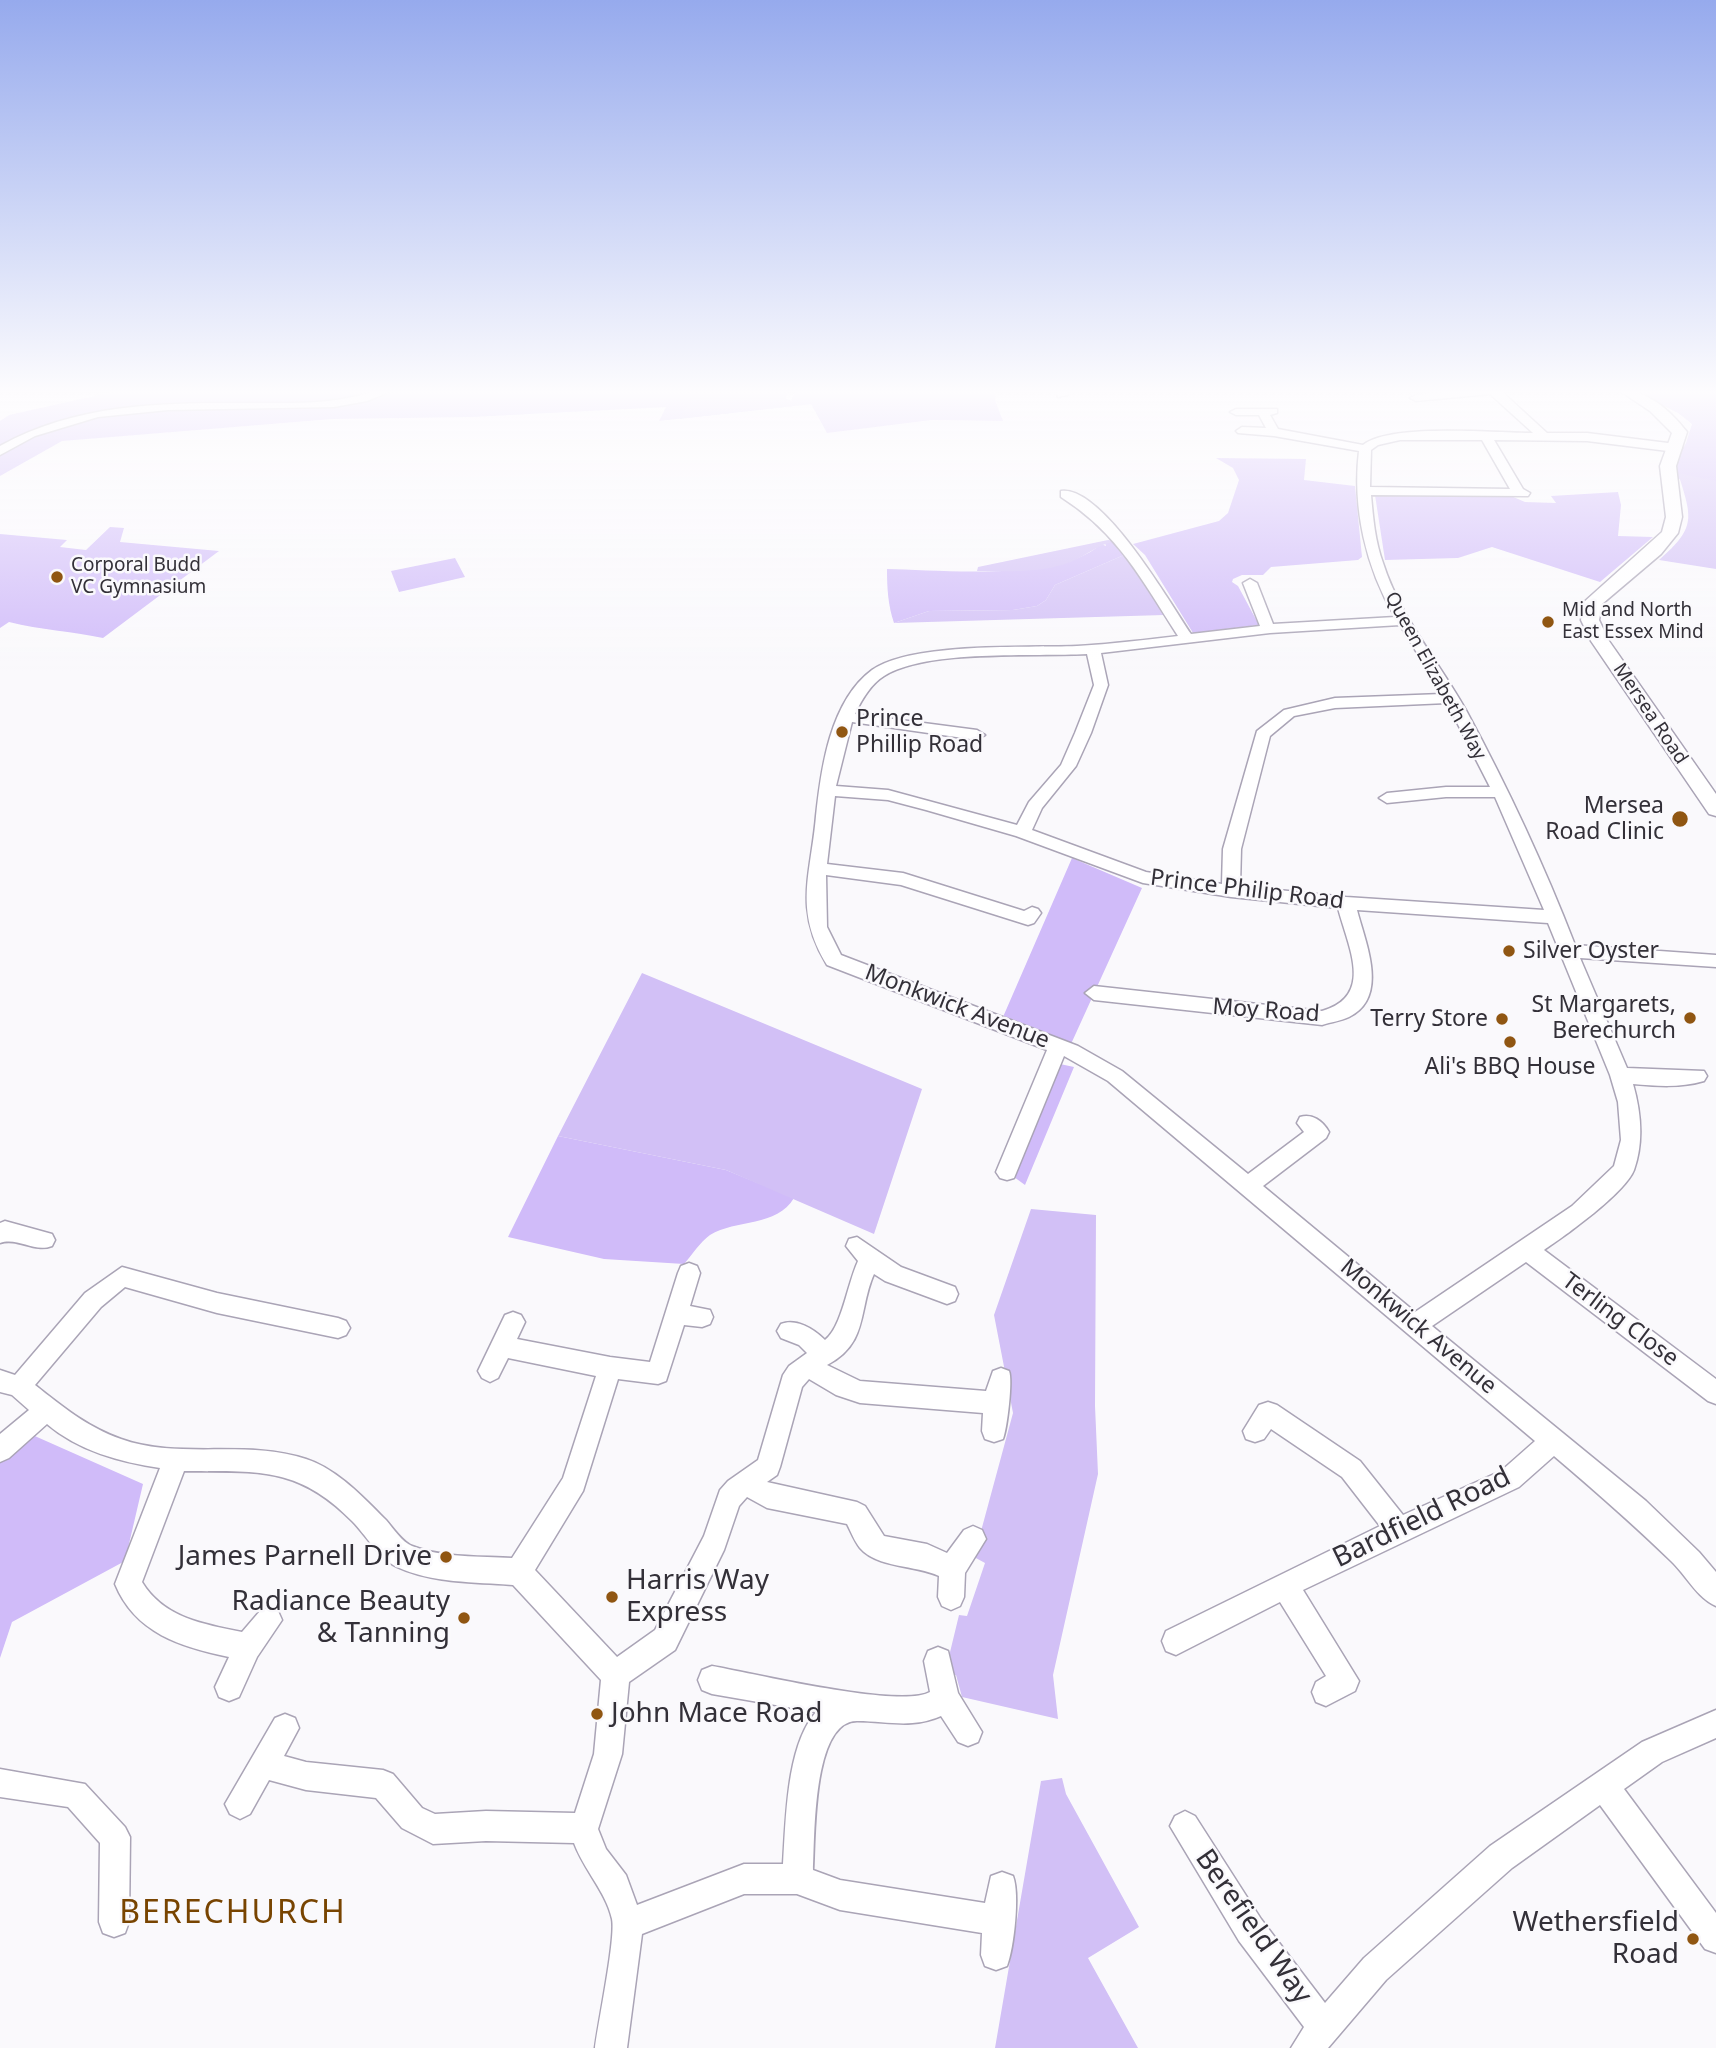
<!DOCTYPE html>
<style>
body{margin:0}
canvas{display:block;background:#faf9fc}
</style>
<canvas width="1716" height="2048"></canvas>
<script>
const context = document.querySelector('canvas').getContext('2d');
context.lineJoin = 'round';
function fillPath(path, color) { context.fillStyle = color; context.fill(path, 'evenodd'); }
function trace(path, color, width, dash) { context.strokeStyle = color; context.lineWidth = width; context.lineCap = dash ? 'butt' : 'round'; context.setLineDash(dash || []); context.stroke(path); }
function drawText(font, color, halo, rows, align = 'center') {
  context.font = font + ' "Noto Sans",sans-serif'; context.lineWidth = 5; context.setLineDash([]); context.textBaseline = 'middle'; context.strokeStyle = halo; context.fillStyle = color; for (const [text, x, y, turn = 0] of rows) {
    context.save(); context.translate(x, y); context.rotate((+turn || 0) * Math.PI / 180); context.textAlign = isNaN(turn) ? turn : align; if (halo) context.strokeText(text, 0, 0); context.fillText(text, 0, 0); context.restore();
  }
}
const green = new Path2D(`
 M 126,389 L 791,389 L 785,398 L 791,401 L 796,389 L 997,389 L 995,400 L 1003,421 L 932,420 L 827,433 L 811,404 L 659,421 L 666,407 L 473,417 L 333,419 L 62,441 L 0,476 L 0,421 L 9,415 Z
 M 1630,389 L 1716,389 L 1716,510 L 1670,471 L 1686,443 L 1692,424 L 1678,413 Z
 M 1216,458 L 1306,459 L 1304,480 L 1355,486 L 1362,557 L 1358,560 L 1271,567 L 1263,575 L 1242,575 L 1233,579 L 1232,582 L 1238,586 L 1259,625 L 1193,633 L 1145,555 L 1133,544 L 1219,521 L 1228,513 L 1239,480 L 1233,468 Z
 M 1618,492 L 1621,505 L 1618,536 L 1653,537 L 1600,582 L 1492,547 L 1458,558 L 1385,560 L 1375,495 L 1511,496 L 1525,502 L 1556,503 L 1551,496 Z
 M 110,527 L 124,528 L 120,542 L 219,551 L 103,638 C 71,631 41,630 9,622 L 0,628 L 0,534 L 67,540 L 60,547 L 86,550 Z
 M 1115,541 L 1124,555 L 1055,585 L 1046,600 L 1037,606 L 1013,610 L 929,611 L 894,623 C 888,605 887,588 887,569 C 942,570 1060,582 1101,544 L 1106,546 L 1105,543 Z
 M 455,558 L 465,577 L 399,592 L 391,571 Z
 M 1072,858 L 1142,888 L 1071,1044 L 1003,1017 Z
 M 1060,1064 L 1074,1067 L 1025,1185 L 1014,1177 Z
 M 558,1136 L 726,1170 L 794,1198 C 777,1227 736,1219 710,1235 C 700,1242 692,1255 684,1264 L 604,1259 L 508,1237 Z
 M 28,1433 L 143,1484 L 125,1561 L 12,1622 L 0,1658 L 0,1457 Z`);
const forest = new Path2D(`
 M 672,389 L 790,389 L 785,400 L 811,404 L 679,419 L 692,398 Z
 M 1678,473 L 1716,481 L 1716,569 L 1659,560 C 1697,527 1692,518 1678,473 Z
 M 1108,540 L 1115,541 C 1096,545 1084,558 1065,564 C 1038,573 1006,571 977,571 L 978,567 Z
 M 1124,555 L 1164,615 L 894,623 L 929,611 L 1013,610 L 1037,606 L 1046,600 L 1055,585 Z
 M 642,973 L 922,1089 L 874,1234 L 726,1170 L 558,1136 Z
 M 1031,1209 L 1096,1215 L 1095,1406 L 1098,1474 L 1053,1675 L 1058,1719 L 962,1697 L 956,1675 L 944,1677 L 959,1615 L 967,1616 L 985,1563 L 974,1557 L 1013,1413 L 994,1315 Z
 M 1062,1778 L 1066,1794 L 1139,1927 L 1088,1958 L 1138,2048 L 995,2048 L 1041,1781 Z`);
const minor = new Path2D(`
 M 380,389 L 396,389 L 367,401 L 334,407 L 168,410 L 98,417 L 35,436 L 0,455 L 0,446 C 80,402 165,403 253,403 C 295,403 340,405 380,389 Z
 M 1056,389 L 1068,389 L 1068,395 L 1058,397 Z
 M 1469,389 L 1499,389 L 1547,433 L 1587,433 L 1676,444 L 1682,448 L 1676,452 L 1587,441 L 1494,440 L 1523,489 L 1530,493 L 1528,496 L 1371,495 C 1373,518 1375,541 1383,563 C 1400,617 1440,663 1467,712 C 1508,788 1544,865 1575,945 L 1716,955 L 1716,967 L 1580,958 L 1627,1068 L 1704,1071 L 1707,1076 L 1704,1081 C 1681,1088 1656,1086 1633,1084 C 1641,1112 1644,1142 1634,1170 C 1625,1193 1565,1236 1544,1250 L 1716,1379 L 1716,1404 L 1708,1401 L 1526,1262 L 1432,1326 L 1646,1501 L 1699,1552 L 1716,1572 L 1716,1606 C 1697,1598 1686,1575 1671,1561 C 1633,1524 1594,1490 1554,1456 L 1519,1487 L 1303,1590 L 1359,1681 L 1355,1691 L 1326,1706 L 1316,1702 L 1312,1692 L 1316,1682 L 1326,1676 L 1280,1602 L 1176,1655 L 1166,1651 L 1162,1641 L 1166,1631 L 1380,1526 L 1342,1477 L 1271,1429 L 1264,1439 L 1255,1442 L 1246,1439 L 1243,1431 L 1259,1405 L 1268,1402 L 1277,1405 L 1360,1461 L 1403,1515 L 1501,1471 L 1535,1441 L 1108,1081 L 1064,1056 L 1014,1178 L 1007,1180 L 1000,1178 L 996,1172 L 1047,1050 L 827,965 C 793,909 811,875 816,816 C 821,769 830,701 872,670 C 912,642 1026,648 1077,646 C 1111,644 1144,640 1178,636 C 1142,580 1118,533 1061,497 L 1061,491 C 1102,485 1170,603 1191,634 L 1260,626 L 1243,583 L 1250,579 L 1257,583 L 1273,624 L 1395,617 C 1366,568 1352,508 1359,451 L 1274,436 L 1238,433 L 1236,431 L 1242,427 L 1266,428 L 1259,415 L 1236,415 L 1230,412 L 1236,409 L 1277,409 L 1277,413 L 1270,415 L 1278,429 L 1363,445 C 1390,423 1495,433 1533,433 L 1490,394 L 1416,401 L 1410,398 L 1416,395 ZM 1400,440 L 1482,440 L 1510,489 L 1370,487 L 1371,450 L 1378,445 ZM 1400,625 L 1442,694 L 1335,698 L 1284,710 L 1257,731 L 1223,849 L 1222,884 L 1146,872 L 1032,830 L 1042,808 L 1076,766 L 1091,733 L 1108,685 L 1101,653 L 1270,633 ZM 1087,654 L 1094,685 L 1075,733 L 1061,765 L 1029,802 L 1017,825 L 888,790 L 836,786 L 852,722 L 977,740 L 985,735 L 977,730 L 855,714 C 862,699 871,684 884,676 C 927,649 1035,657 1087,654 ZM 1447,703 L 1490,787 L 1446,787 L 1387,793 L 1379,798 L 1387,803 L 1446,797 L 1495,797 L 1544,910 L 1346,897 L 1240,886 L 1241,849 L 1270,736 L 1294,716 L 1335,708 ZM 835,796 L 888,800 L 926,810 L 1016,836 L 1143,883 L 1231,897 L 1338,908 C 1348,947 1375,996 1322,1011 L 1094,986 L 1085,993 L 1094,1000 L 1322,1025 C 1331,1022 1341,1021 1349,1017 C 1390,997 1365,942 1357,910 L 1548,923 L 1610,1075 L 1618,1102 L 1621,1140 L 1614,1166 L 1572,1206 L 1415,1312 L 1263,1186 L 1326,1138 L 1329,1132 C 1323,1121 1312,1113 1300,1117 L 1297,1123 L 1304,1132 L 1248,1174 L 1122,1071 L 1078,1046 L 841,955 L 827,927 L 826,875 L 901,885 L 1028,925 L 1034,923 L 1041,913 L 1038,909 L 1032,907 L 1024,911 L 903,873 L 827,864 Z
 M 5,1221 L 52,1234 L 55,1240 L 52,1246 C 34,1253 18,1237 0,1243 L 0,1223 Z
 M 857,1237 L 901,1267 L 955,1287 L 958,1294 L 955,1301 L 947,1304 L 885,1281 L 874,1274 C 858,1310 869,1343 827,1365 L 860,1381 L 986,1391 L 993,1371 L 1001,1368 L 1009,1371 C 1013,1380 1007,1429 1003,1439 L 994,1442 L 985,1439 L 982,1431 L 983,1413 L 860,1403 L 836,1395 L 809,1379 L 802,1387 L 780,1467 L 777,1475 L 767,1482 L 857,1502 L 865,1506 L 884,1536 L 927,1544 L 947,1553 L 964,1530 L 973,1526 L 982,1530 L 986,1539 L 965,1573 L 964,1597 L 960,1606 L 951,1610 L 942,1606 L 938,1597 L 939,1576 C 916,1565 877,1568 860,1548 C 855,1542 851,1532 847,1524 L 767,1508 L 747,1497 L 739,1506 L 724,1550 L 675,1650 L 629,1682 L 622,1754 L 598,1829 L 606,1849 L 626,1875 L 637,1905 L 744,1864 L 783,1864 C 786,1821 786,1746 816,1712 L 712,1694 L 702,1690 L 698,1680 L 702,1670 L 712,1666 C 752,1673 900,1709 930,1692 L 924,1661 L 928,1651 L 938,1647 L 948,1651 L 958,1693 L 982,1732 L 978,1742 L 968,1746 L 958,1742 L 941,1716 C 911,1729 888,1721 857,1721 C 812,1721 815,1838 813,1870 L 840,1880 L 985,1903 L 991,1876 L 1002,1872 L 1013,1876 C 1020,1894 1014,1948 1007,1966 L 996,1970 L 985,1966 L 981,1955 L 982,1933 L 840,1910 L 797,1894 L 744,1894 L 642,1934 L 627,2048 L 595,2048 C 598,2023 616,1938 612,1919 C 606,1892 584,1870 574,1843 L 486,1841 L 433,1844 L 402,1828 L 376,1798 L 306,1790 L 269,1780 L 250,1814 L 240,1819 L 230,1814 L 225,1804 L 275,1718 L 285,1714 L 295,1718 L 299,1728 L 284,1756 L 306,1762 L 383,1770 L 393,1774 L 422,1808 L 435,1814 L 486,1811 L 575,1813 L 594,1754 L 601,1680 L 513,1585 C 475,1582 431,1583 397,1567 C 379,1558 365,1534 352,1521 C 297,1465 256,1472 184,1471 L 142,1582 C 164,1618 203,1624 242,1632 L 260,1611 L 269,1607 L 278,1611 L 282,1620 L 257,1657 L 239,1697 L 229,1701 L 219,1697 L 215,1687 L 229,1657 C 181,1647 135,1633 115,1584 L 160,1468 C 120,1462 79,1451 47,1424 L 9,1458 L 0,1462 L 0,1434 L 29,1410 L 12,1395 L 0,1392 L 0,1370 L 15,1375 L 85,1293 L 122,1267 L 217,1293 L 338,1318 L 346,1321 L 350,1328 L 346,1335 L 338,1338 L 217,1313 L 125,1287 L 101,1307 L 35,1385 C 63,1407 87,1427 121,1439 C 179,1460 246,1439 306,1459 C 337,1469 363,1497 386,1520 C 393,1528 402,1542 412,1546 C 443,1558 480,1556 512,1558 L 563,1478 L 596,1376 L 508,1358 L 498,1378 L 490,1382 L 482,1378 L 478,1371 L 505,1315 L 513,1312 L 521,1315 L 525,1322 L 517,1339 L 610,1357 L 650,1362 L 678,1273 L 681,1266 L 689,1263 L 697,1266 L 700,1273 L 690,1306 L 710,1310 L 713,1317 L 710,1324 L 702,1327 L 684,1325 L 666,1381 L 658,1384 L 618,1379 L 583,1491 L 535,1570 L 617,1657 L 655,1630 L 704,1536 L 720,1490 L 728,1481 L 758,1460 L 783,1375 L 789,1366 L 807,1353 L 799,1345 L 781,1338 L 777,1331 L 781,1324 C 796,1318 814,1329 825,1340 C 842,1327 847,1285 858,1261 L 846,1246 L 849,1239 Z
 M 1716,1710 L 1716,1738 L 1662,1762 L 1624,1789 L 1716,1913 L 1716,1953 L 1705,1949 L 1600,1805 L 1512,1868 L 1386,1980 L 1328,2048 L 1291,2048 L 1304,2027 L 1239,1941 L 1170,1826 L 1175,1816 L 1185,1811 L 1195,1816 L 1261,1919 L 1325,2003 L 1364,1958 L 1490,1846 L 1642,1742 Z
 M 0,1769 L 85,1784 L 125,1827 L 130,1837 L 129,1922 L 125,1933 L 114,1937 L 103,1933 L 99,1922 L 100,1843 L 68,1807 L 0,1797 Z`);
const major = new Path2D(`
 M 1617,389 C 1646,389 1670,410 1687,432 L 1676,466 L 1682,517 L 1678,533 L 1661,554 L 1602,604 L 1599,620 L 1609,641 L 1716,794 L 1716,816 L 1709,814 L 1591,641 L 1581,620 L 1584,602 L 1662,532 L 1666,517 L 1660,466 L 1672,433 L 1650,411 Z`);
const markers = [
 [57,577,7,"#905612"],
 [1548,622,7,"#905612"],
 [842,732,7,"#905612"],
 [1680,819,9,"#905612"],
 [1509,951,7,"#905612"],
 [1690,1018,7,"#905612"],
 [1502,1019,7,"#905612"],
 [1510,1042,7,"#905612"],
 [446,1557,7,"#905612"],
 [612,1597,7,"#905612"],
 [464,1618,7,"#905612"],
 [597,1714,7,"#905612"],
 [1693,1939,7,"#905612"]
];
const farPoinames = [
 ["Corporal Budd",71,566],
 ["VC Gymnasium",71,588],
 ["Mid and North",1562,611],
 ["East Essex Mind",1562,633]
];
const farStreetnames = [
 ["Queen Elizabeth Way",1435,676,61],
 ["Mersea Road",1650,714,56]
];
const poiNames = [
 ["Prince",856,719,"left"],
 ["Phillip Road",856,745,"left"],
 ["Mersea",1664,806],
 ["Road Clinic",1664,832],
 ["Silver Oyster",1523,951,"left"],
 ["St Margarets,",1676,1005],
 ["Berechurch",1676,1031],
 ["Terry Store",1488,1019],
 ["Ali's BBQ House",1510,1067,"center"]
];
const streetNames = [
 ["Prince Philip Road",1247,890,7],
 ["Monkwick Avenue",957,1007,21],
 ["Moy Road",1266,1011,4],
 ["Terling Close",1620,1320,37],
 ["Monkwick Avenue",1418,1327,40]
];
const nearStreetnames = [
 ["Bardfield Road",1422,1518,-26],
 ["Berefield Way",1253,1927,55]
];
const nearPoinames = [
 ["James Parnell Drive",432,1557],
 ["Harris Way",626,1581,"left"],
 ["Express",626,1613,"left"],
 ["Radiance Beauty",450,1602],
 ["& Tanning",450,1634],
 ["John Mace Road",611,1714,"left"],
 ["Wethersfield",1679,1923],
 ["Road",1679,1955]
];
const nearQuarternames = [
 ["BERECHURCH",233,1914]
];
fillPath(green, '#d0bbf9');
fillPath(forest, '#d2c0f6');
trace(minor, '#aaa4b6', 3);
trace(major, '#aaa4b6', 3);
fillPath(minor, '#fff');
fillPath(major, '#fff');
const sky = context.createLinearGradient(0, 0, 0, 676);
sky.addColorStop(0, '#96aaed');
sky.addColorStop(0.58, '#fdfcfe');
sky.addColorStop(1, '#fdfcfe00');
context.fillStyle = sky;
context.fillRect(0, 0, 1716, 676);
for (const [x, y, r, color] of markers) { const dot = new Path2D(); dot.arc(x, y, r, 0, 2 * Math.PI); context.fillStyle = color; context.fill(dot); trace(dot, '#faf9fc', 2.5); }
drawText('19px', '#333038', '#faf9fc', farPoinames, 'left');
drawText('19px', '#333038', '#faf9fc', farStreetnames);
drawText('23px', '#333038', '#faf9fc', poiNames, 'right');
drawText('23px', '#333038', '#faf9fc', streetNames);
drawText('28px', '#333038', '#faf9fc', nearStreetnames);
drawText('28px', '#333038', '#faf9fc', nearPoinames, 'right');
context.letterSpacing = '2px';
drawText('32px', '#784401', '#faf9fc', nearQuarternames);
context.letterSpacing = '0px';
</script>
